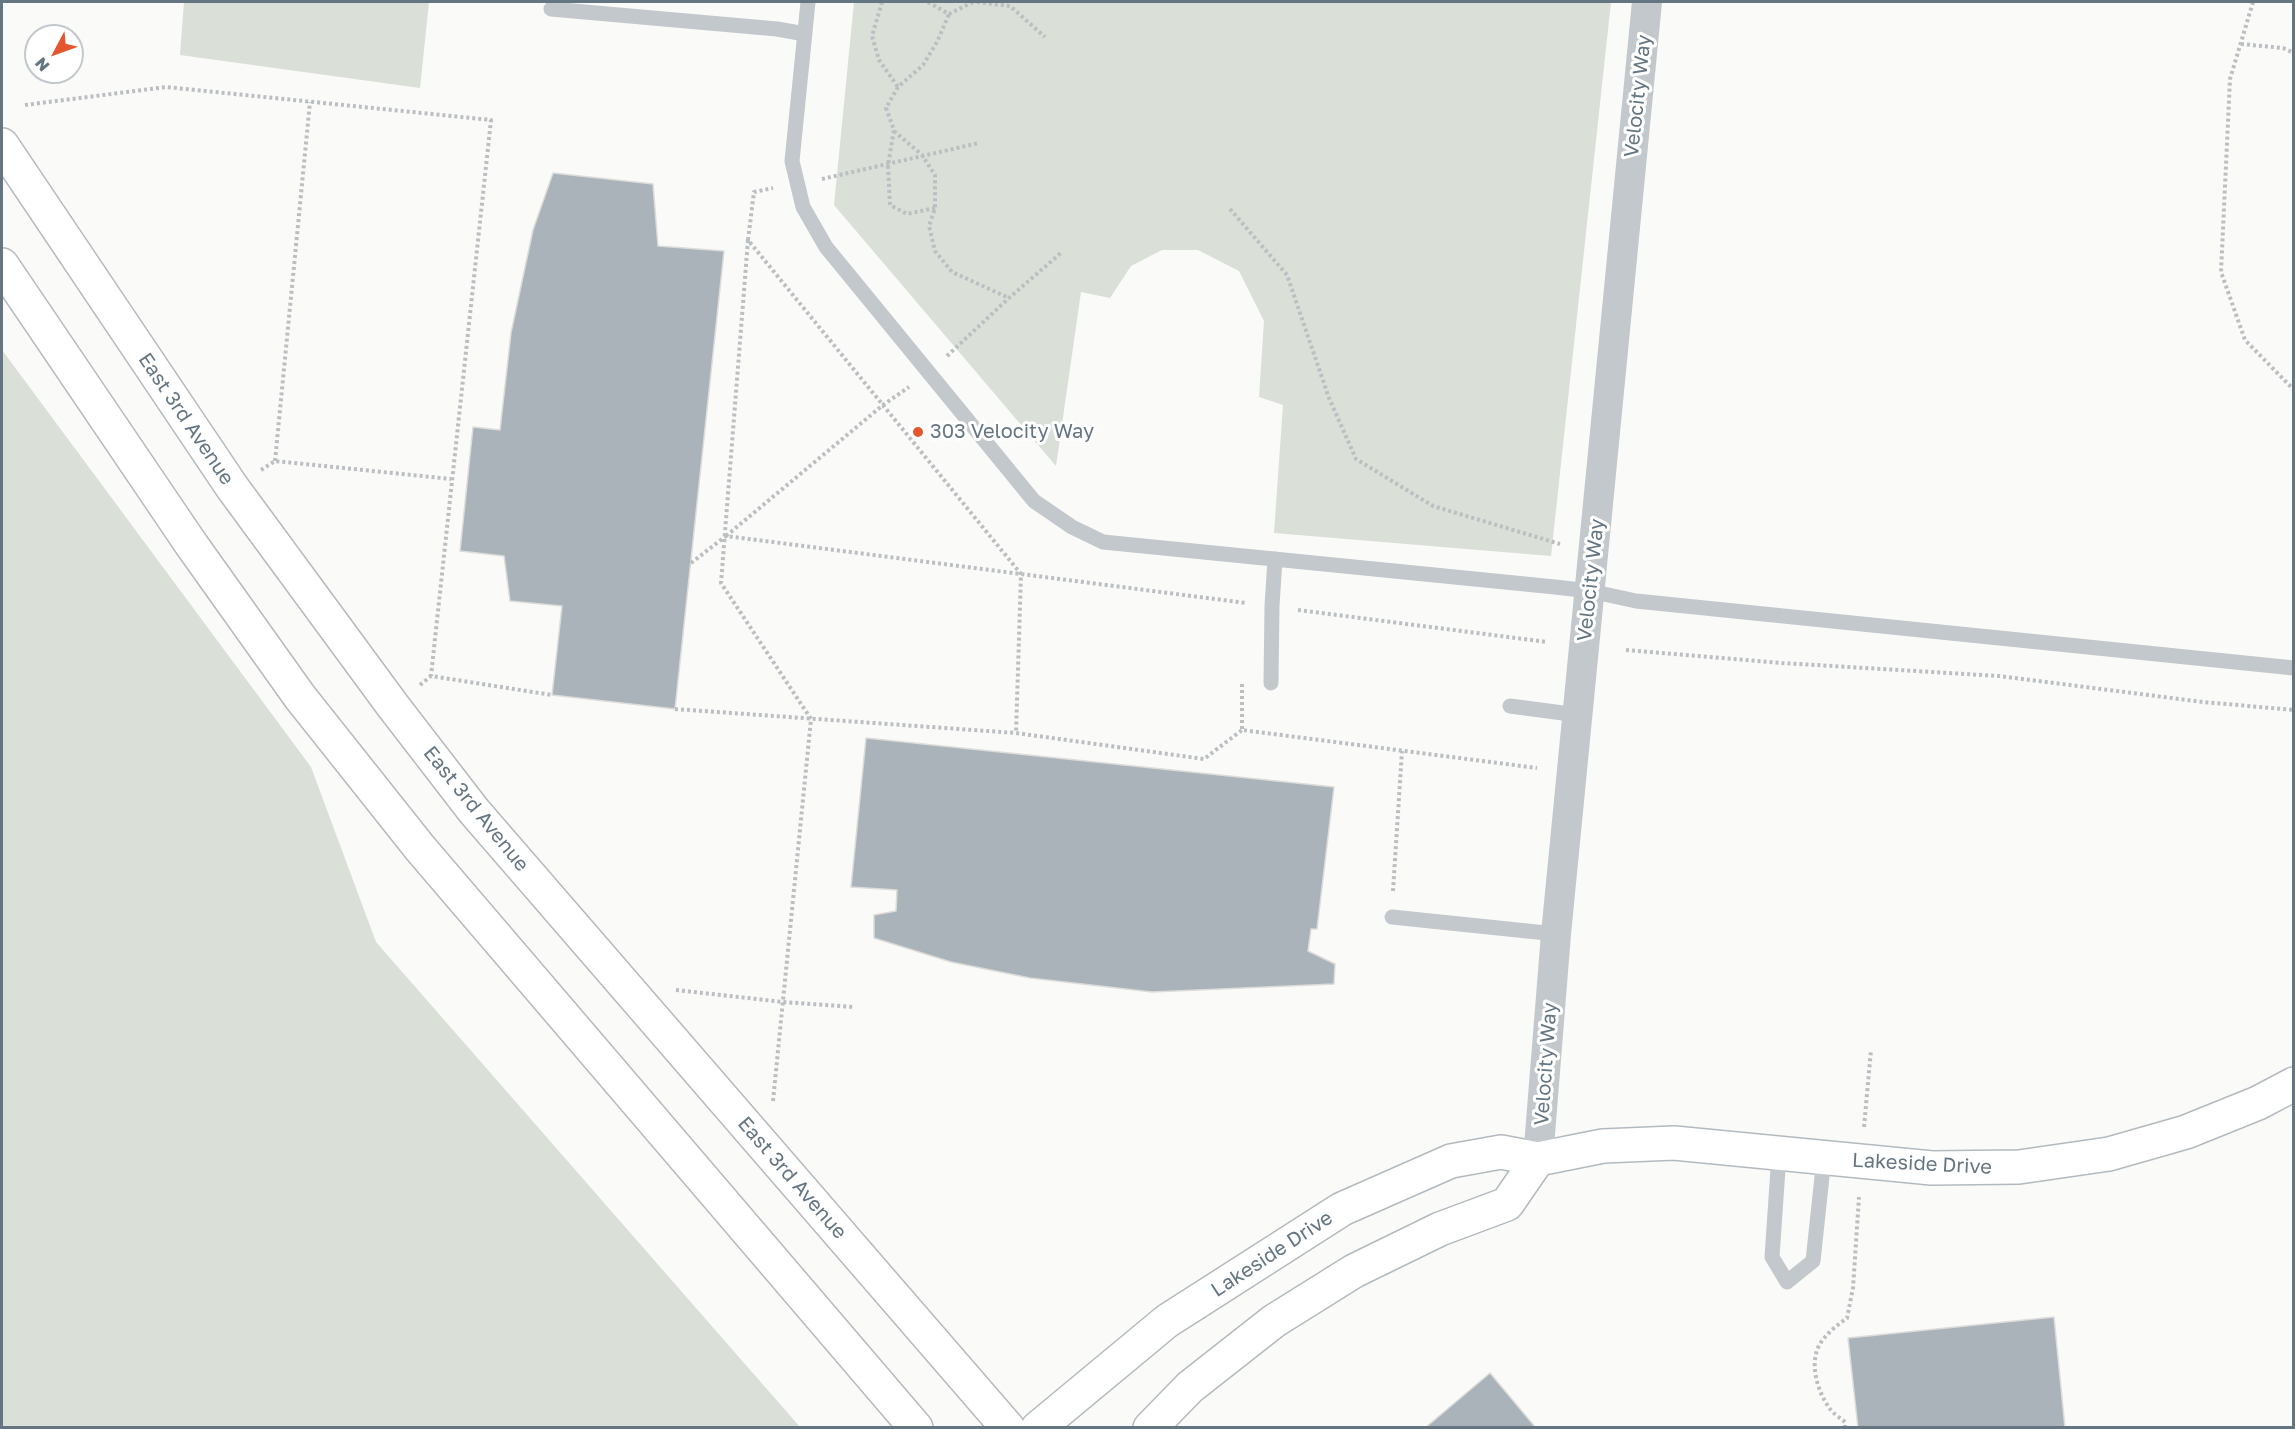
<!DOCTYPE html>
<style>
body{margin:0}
#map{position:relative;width:2295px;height:1429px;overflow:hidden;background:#fafaf8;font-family:"Golos Text",sans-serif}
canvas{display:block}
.frame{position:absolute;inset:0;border:3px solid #657683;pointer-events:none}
.north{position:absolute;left:24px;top:24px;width:60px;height:60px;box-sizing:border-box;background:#fff;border:2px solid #c1c8cd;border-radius:50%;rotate:229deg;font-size:16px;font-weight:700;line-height:24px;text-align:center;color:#657683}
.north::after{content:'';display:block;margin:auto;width:21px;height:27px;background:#e4572e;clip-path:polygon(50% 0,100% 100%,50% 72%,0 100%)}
</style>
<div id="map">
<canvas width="2295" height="1429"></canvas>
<div class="frame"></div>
<div class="north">N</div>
</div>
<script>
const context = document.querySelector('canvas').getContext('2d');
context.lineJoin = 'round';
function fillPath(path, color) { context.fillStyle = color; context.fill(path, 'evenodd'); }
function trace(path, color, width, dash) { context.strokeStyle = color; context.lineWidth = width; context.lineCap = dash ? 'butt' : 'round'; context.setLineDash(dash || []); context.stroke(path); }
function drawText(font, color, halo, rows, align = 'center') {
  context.font = font + ' "Golos Text",sans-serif'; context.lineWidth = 6; context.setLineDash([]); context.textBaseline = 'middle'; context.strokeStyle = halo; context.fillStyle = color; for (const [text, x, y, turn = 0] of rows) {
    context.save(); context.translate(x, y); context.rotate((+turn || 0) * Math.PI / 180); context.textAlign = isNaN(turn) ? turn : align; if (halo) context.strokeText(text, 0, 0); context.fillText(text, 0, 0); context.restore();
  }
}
const green = new Path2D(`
 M 184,2 L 429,2 L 420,88 L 180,55 Z
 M 854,2 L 1611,2 L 1551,556 L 1274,533 L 1283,405 L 1259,397 L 1264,321 L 1239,271 L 1198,250 L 1162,250 L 1131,266 L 1110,298 L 1081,292 L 1056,466 L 834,205 Z
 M 2,350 L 311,767 L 376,942 L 800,1427 L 2,1427 Z`);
const building = new Path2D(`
 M 553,173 L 653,184 L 658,246 L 724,251 L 675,709 L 552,695 L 562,606 L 510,601 L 504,556 L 460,551 L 473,427 L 500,430 L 511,333 L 533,230 Z
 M 866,738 L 1334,787 L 1317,929 L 1311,929 L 1308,951 L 1335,964 L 1334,984 L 1152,992 L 1030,978 L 951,962 L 874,938 L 874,915 L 896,911 L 897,890 L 851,887 Z
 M 2054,1317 L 2065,1428 L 1858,1428 L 1848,1338 Z
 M 1490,1373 L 1536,1428 L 1425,1428 Z`);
const path = new Path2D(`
 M 882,2 L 872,36 L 879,60 L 898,87
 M 928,2 L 949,14 L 973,2
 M 977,2 L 1010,6 L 1045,37
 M 2253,2 L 2230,79 L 2221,272 L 2245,340 L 2294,390
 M 2241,44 L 2283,48 L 2294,53
 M 25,105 L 166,87 L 491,120 L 431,676
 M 894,131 L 922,155 L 935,175 L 935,208 L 929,226 L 935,251 L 952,272 L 1009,298
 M 822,179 L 979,143
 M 935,208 L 907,214 L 890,205 L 888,165 L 894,130 L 886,108 L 898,87 L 923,65 L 937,42 L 949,14
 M 1230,209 L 1287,275 L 1329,398 L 1356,459 L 1433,506 L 1560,544
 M 748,240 L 754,192 L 773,188
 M 947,356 L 1009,298 L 1062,252
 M 275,461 L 310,102
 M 261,470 L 275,461 L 451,479
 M 726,536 L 883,405 L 909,387
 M 691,563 L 726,536 L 1246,603
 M 1298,610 L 1547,642
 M 1626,650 L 1782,663 L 1999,676 L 2203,702 L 2294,710
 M 1242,684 L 1242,730 L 1537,768
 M 420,685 L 431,676 L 552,695
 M 675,709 L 1016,733 L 1204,759 L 1242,730
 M 1393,891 L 1402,751
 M 676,990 L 783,1002 L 854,1007
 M 773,1101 L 811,719 L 721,583 L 748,240 L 1021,574 L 1016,733
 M 1864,1127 L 1871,1050
 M 1845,1428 L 1845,1422 C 1839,1417 1832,1413 1828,1406 C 1817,1390 1809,1362 1820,1344 C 1826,1334 1837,1325 1847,1318 L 1853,1288 L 1859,1197`);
const lane = new Path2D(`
 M 808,2 L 792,161 L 803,207 L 826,247 L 1034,501 L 1072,527 L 1103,542 L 1555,587 L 1590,591 L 1636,601 L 2294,668
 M 551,9 L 777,29 L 805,34
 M 1271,683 L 1272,606 L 1275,559
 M 1510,706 L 1578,715
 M 1392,917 L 1556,934
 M 1779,1154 L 1772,1257 L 1787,1282 L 1813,1261 L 1824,1158`);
const street = new Path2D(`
 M 1538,1159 L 1556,934 L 1647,2`);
const secondary = new Path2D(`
 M 1038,1428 L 1167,1321 L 1342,1209 L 1451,1161 L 1501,1152 L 1538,1159 L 1603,1146 L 1674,1143 L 1932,1168 L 2019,1167 L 2109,1154 L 2186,1132 L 2258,1103 L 2294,1084
 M 1150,1428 L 1190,1387 L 1274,1321 L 1354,1271 L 1440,1229 L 1507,1204 L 1538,1159`);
const primary = new Path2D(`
 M 2,145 L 232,487 L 393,706 L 474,811 L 1008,1428
 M 2,265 L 191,544 L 300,697 L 420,848 L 916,1428`);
const markers = [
 [918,432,6,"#e4572e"]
];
const streetNames = [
 ["Velocity Way",1638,96,-84],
 ["East 3rd Avenue",186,419,56],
 ["Velocity Way",1591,580,-84],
 ["East 3rd Avenue",476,809,51],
 ["Velocity Way",1546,1064,-86],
 ["Lakeside Drive",1922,1164,3],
 ["East 3rd Avenue",792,1178,49],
 ["Lakeside Drive",1272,1254,-33]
];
const poiNames = [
 ["303 Velocity Way",930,432]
];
fillPath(green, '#dadfd7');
fillPath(building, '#aab3b9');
trace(building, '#dcdcda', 1.5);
trace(secondary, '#b3babf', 36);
trace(primary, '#b5babe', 36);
trace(path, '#bbbfc2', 4, [3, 3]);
trace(lane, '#c3c8cc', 15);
trace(street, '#c3c8cc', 30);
trace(secondary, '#fff', 33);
trace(primary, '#fff', 33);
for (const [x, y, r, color] of markers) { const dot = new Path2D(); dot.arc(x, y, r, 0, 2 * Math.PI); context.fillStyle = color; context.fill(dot); trace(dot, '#fff', 2); }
drawText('20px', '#657683', '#fff', streetNames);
drawText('20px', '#657683', '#fff', poiNames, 'left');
</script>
